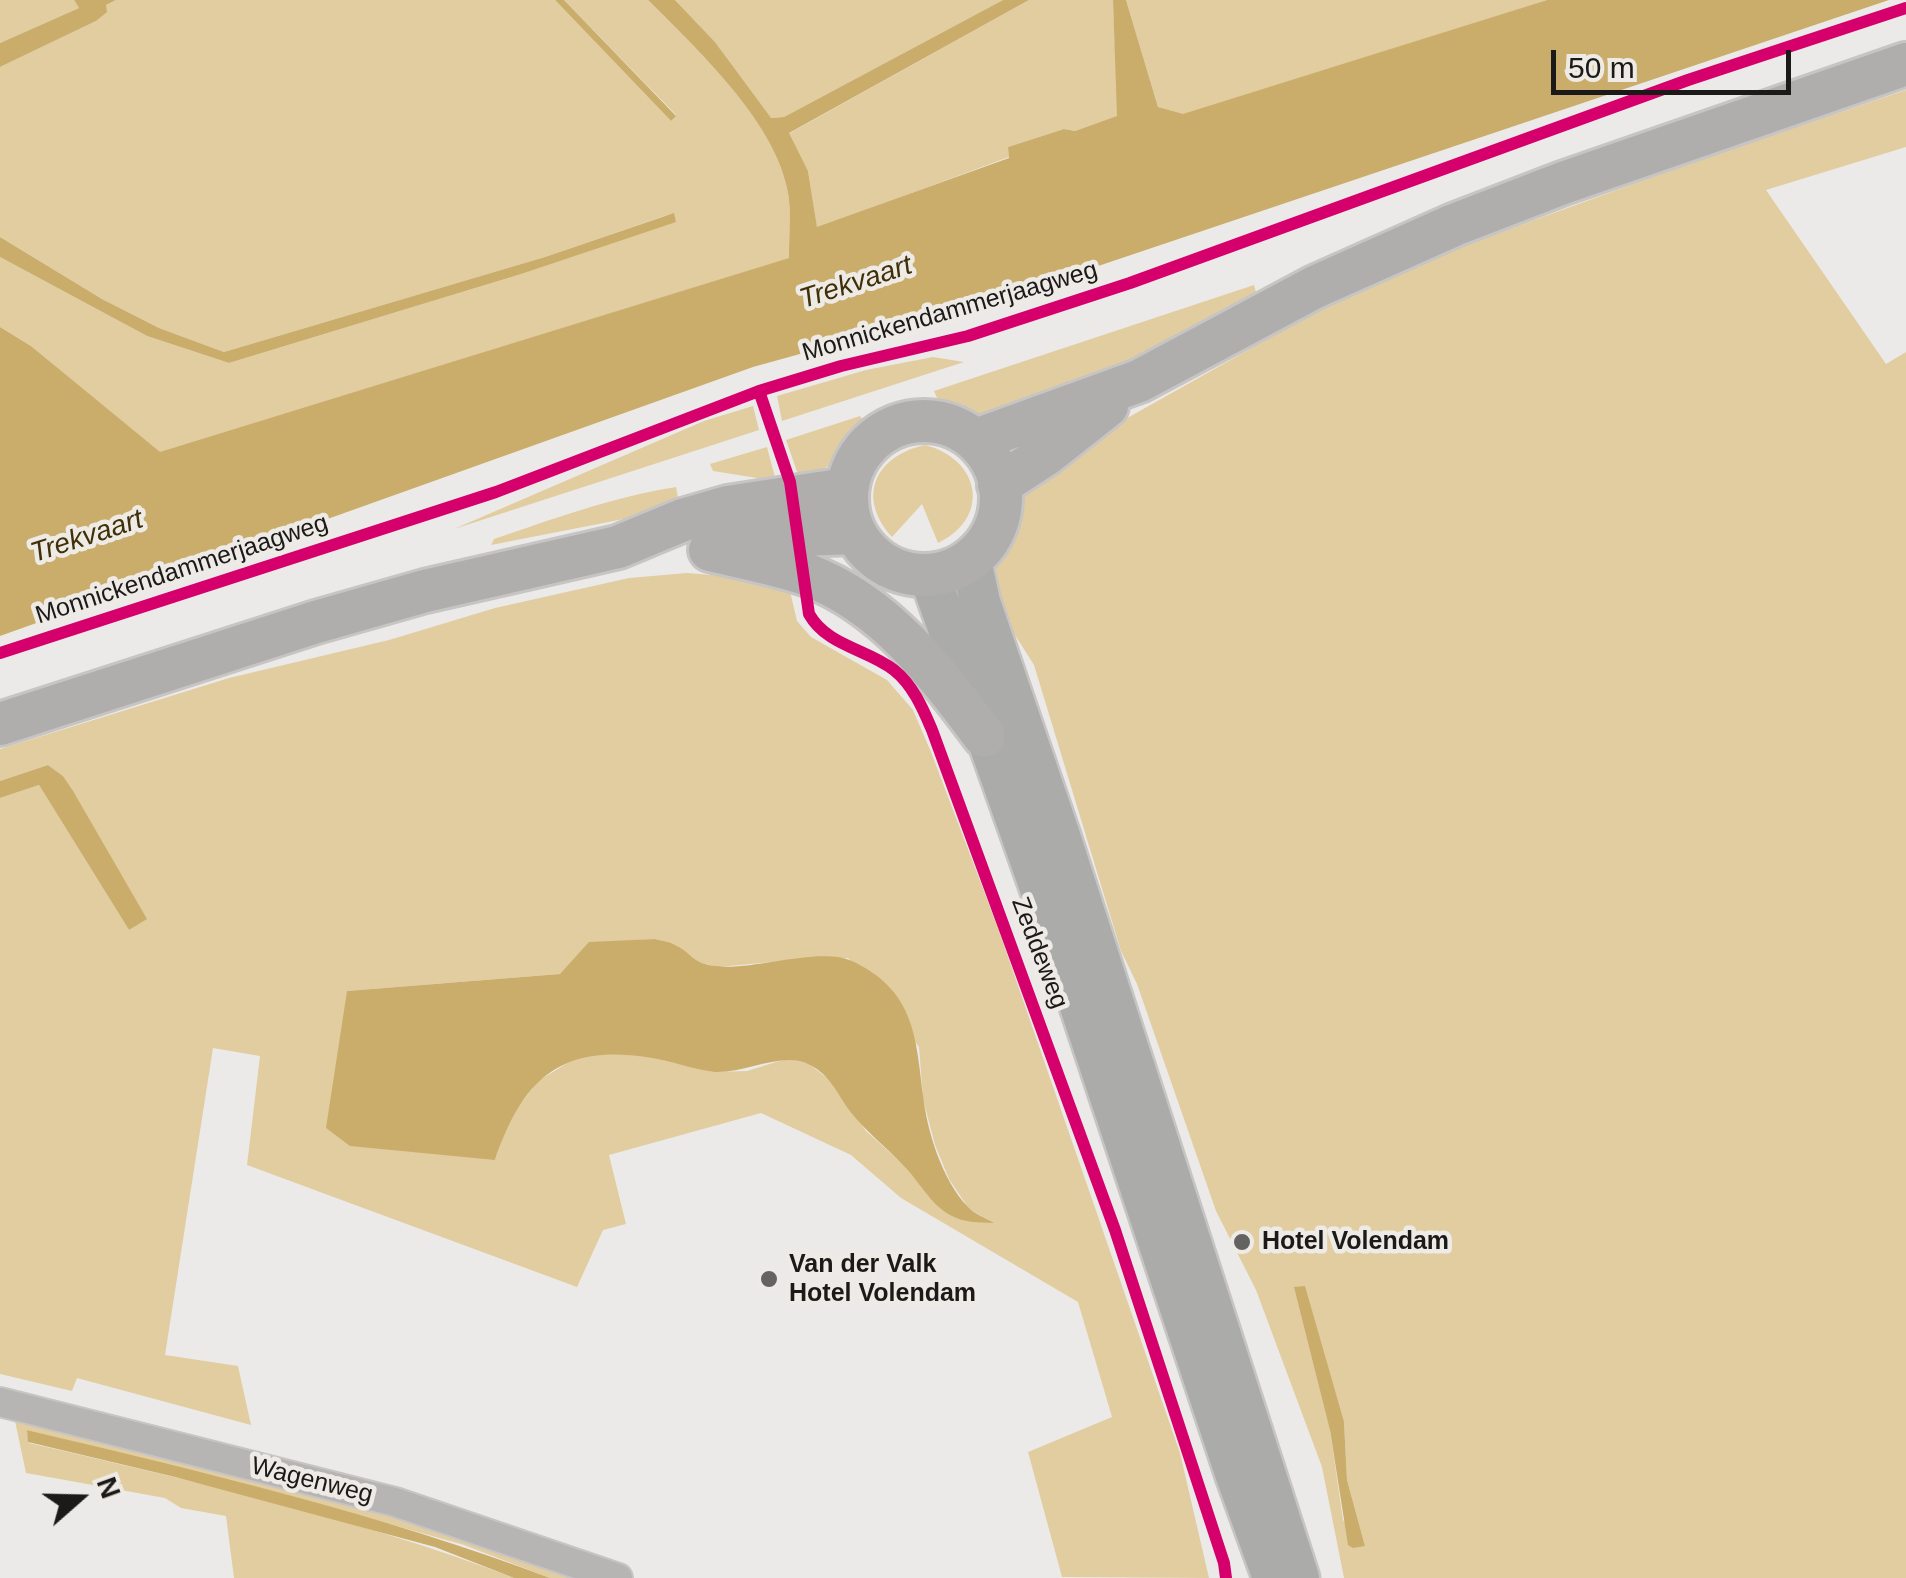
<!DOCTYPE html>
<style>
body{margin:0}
#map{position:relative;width:1906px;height:1578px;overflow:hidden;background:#eceae8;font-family:Arial,sans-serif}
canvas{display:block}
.north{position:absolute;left:30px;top:1448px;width:100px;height:100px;-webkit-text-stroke:8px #eeebe6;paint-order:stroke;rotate:70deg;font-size:28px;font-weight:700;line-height:40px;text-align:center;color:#1b1a18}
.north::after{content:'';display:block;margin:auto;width:35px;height:45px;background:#1b1a18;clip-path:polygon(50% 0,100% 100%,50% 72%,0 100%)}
.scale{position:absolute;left:1551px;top:50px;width:240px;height:45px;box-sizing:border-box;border:5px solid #1b1a18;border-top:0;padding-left:12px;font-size:30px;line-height:35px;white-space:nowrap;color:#1b1a18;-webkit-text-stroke:8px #eeebe6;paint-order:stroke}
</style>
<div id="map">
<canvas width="1906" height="1578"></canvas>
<div class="north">N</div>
<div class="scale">50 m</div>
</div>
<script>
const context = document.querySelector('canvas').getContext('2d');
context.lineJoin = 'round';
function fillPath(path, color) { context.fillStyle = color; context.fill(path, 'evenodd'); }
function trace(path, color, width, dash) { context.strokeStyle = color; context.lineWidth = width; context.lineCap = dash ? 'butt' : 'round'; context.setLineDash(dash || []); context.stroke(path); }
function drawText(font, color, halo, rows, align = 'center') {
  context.font = font + ' Arial,sans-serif'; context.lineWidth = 9; context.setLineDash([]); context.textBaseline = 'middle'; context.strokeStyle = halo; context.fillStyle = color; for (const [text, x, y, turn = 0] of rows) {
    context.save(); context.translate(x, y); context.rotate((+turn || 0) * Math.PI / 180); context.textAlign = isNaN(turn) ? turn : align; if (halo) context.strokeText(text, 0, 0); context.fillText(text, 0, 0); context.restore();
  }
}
const green = new Path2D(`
 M 0,0 L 74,0 L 79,8 L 0,43 Z
 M 116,0 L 555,0 L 671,121 L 676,115 L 564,0 L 648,0 C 696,48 773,120 787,188 C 792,209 789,236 790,258 L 160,453 L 31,346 L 0,327 L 0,257 L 147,336 L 229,363 L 518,275 L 673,213 L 545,257 L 224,352 L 159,328 L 102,299 L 0,237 L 0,67 L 96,21 L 106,5 Z
 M 675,0 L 1003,0 L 784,117 L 770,118 L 715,42 Z
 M 1029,0 L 1113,0 L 1118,116 L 1075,131 L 1064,129 L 1008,147 L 1009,157 L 817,228 L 808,171 L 788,134 Z
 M 1126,0 L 1547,0 L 1183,115 L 1158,107 Z
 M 1906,90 L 1906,147 L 1766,190 L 1886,364 L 1906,352 L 1906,1578 L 1344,1578 L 1322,1467 L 1256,1290 L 1216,1211 L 1137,984 L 1121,951 L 1034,665 L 989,594 L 988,561 L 1004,536 L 1012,499 L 1081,444 L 1321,309 L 1463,246 L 1702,159 ZM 1344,1422 L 1347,1480 L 1365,1546 L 1343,1520 L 1330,1430 Z
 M 1254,285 L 1257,296 L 1122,369 L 975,419 L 940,405 L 934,391 Z
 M 933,357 L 964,362 L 782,421 L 777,396 L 866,370 Z
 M 753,406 L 759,430 L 454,529 L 704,421 Z
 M 860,416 L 866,425 L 833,464 L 800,480 L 786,440 Z
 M 925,445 C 980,459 992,517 938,543 L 922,504 L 892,537 C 856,497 875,456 925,445 Z
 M 767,447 L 776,481 L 713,471 L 710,464 Z
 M 676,487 L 680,508 L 491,545 L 494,539 C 553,519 613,497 676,487 Z
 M 687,573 L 738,577 L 789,587 L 797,621 L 811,637 L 887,680 L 913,710 L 931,752 L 998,928 L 1180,1453 L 1209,1578 L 1062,1577 L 1028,1452 L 1112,1417 L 1078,1302 L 901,1198 L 851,1155 L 761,1113 L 609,1155 L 626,1224 L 603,1230 L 577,1287 L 247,1165 L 260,1056 L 213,1048 L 165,1355 L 238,1366 L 251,1425 L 77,1378 L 72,1391 L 0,1374 L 0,798 L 39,785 L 129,930 L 146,919 L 63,776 L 48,765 L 0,781 L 0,749 L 229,678 L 389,640 L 495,608 L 629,578 ZM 655,939 L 677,946 L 693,961 L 719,967 L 814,958 L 848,958 L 919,1047 L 923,1099 L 935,1145 L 949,1179 L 969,1209 L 992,1222 L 929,1197 L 905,1166 L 866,1131 L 831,1081 L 809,1064 L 789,1058 L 747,1071 L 714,1072 L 649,1057 L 609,1053 L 574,1059 L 538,1081 L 509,1119 L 495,1160 L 347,991 L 560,974 L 624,941 Z
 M 31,1419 L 282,1481 L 590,1578 L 550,1578 L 464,1545 L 283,1494 L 27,1430 L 29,1443 C 192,1481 358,1518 514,1578 L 234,1578 L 226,1516 L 181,1508 L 165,1498 L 26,1473 L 15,1421 Z`);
const water = new Path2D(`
 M 74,0 L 116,0 L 106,5 L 107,12 L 96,21 L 0,67 L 0,43 L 79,8 Z
 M 555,0 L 564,0 L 676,116 L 671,121 Z
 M 648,0 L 675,0 L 715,42 L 771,118 L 784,117 L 1003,0 L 1029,0 L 789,133 L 808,171 L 817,227 L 1009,158 L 1008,147 L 1064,129 L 1075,131 L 1117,116 L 1113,0 L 1126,0 L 1158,107 L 1183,114 L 1547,0 L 1889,0 L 1009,296 L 753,367 L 0,636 L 0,327 L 31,346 L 160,452 L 789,258 C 789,236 792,209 787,188 C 773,120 696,48 648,0 Z
 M 674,213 L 676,222 L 518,275 L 229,363 L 147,336 L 0,257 L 0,237 L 102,299 L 159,328 L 224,352 L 545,257 Z
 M 48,765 L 63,776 L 73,791 L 147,919 L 129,930 L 39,785 L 0,798 L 0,781 Z
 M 655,939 C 662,941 671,942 677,946 C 694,955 691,963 716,966 C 752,971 820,946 852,961 C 914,990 916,1036 923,1095 C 927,1131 942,1180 968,1207 C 974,1214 986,1218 994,1223 C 978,1222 964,1223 950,1215 C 929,1203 919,1181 903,1165 C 885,1146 865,1131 849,1110 C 837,1093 830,1075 810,1065 C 784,1050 745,1074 714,1072 C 691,1069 669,1060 646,1057 C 559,1044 522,1081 495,1160 L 350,1146 L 326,1128 L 347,991 L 560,974 L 589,942 Z
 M 1305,1286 L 1344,1422 L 1347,1480 L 1365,1546 L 1353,1548 L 1348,1545 L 1330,1430 L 1294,1287 Z
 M 27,1430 C 203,1472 381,1514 550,1578 L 514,1578 L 435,1547 L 175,1477 L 28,1442 Z`);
const minor = new Path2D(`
 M 0,1402 L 395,1502 L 618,1578`);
const secondary = new Path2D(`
 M 971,560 L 980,602 L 1060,836 L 1299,1578
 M 930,577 L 1051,919 L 1235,1473 L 1273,1578`);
const primary = new Path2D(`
 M847 498a77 77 0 1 1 154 0a77 77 0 1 1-154 0Z
 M 976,440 L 1139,381 L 1315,287 L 1454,225 L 1563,183 L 1906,64
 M 999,485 L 1045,455 L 1107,406
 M 725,547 L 798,535 L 854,533
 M 710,550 C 742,558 777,564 808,575 C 886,605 936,672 984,736
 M 0,724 L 316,622 L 425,591 L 618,547 L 683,520 L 728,507 L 846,489`);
const cycleway = new Path2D(`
 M 759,391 L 790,482 L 809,614 C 827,646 867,649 894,670 C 913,685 923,709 932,730 L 1115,1230 L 1224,1563 L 1226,1578
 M 0,653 L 496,492 L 759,391 L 841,366 L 968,336 L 1130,283 L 1688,80 L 1906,8`);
const markers = [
 [1242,1242,10,"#646361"],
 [769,1279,10,"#646361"]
];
const streetNames = [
 ["Monnickendammerjaagweg",950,312,-16],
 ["Monnickendammerjaagweg",182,570,-18],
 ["Zeddeweg",1039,953,69],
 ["Wagenweg",312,1481,14]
];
const poiNames = [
 ["Hotel Volendam",1262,1242],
 ["Van der Valk",789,1265],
 ["Hotel Volendam",789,1294]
];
const waterNames = [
 ["Trekvaart",856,283,-18],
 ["Trekvaart",87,537,-18]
];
fillPath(green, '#e2cda0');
fillPath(water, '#caad6b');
trace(minor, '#c6c5c3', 32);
trace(secondary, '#c6c5c3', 45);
trace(primary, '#c6c5c3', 48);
trace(minor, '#b6b5b4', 28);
trace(secondary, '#ababaa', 40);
trace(primary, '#afaeac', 42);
trace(cycleway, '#d6006c', 12);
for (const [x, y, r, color] of markers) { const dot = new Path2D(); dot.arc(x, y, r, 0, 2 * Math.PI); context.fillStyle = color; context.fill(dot); trace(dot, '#eeebe6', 4); }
drawText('25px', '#1b1a18', '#eeebe6', streetNames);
drawText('bold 25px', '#1b1a18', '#eeebe6', poiNames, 'left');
drawText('italic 28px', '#402f07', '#eeebe6', waterNames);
</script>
